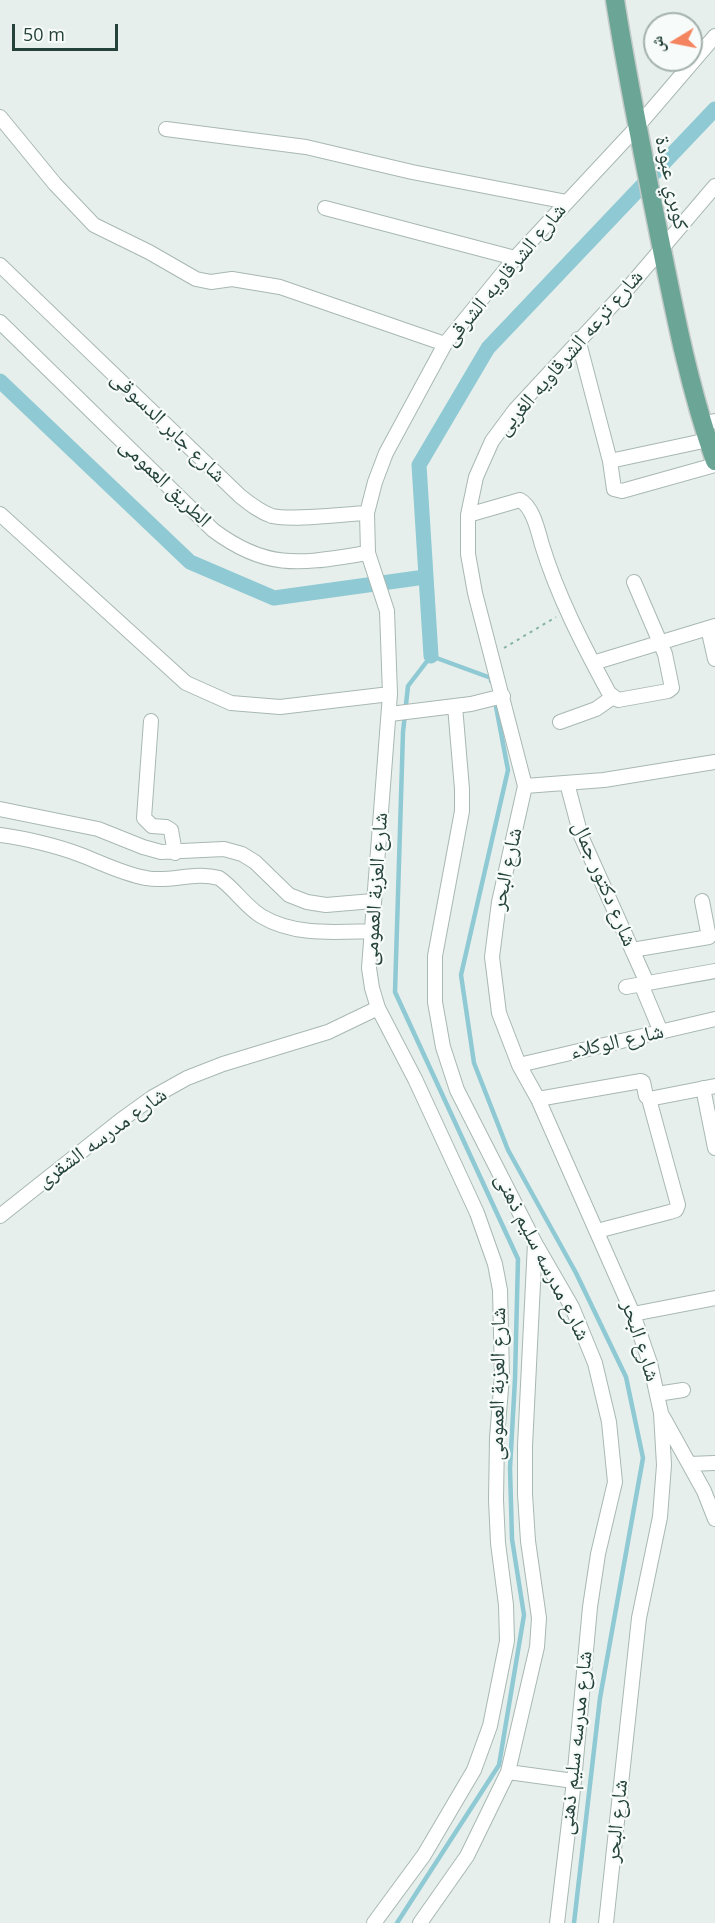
<!DOCTYPE html>
<meta charset="utf-8">
<style>
body{margin:0}
#map{position:relative;width:715px;height:1923px;overflow:hidden;background:#e6efeb;font-family:"Open Sans","Noto Naskh Arabic",sans-serif}
canvas{display:block}
.north{position:absolute;left:643px;top:12px;width:60px;height:60px;box-sizing:border-box;background:#f7fbf9;border:2px solid #a3b1ad;border-radius:50%;rotate:260deg;font-size:16px;font-weight:700;line-height:24px;text-align:center;color:#24423a}
.north::after{content:'';display:block;margin:auto;width:21px;height:27px;background:#f4845f;clip-path:polygon(50% 0,100% 100%,50% 72%,0 100%)}
.scale{position:absolute;left:12px;top:24px;width:106px;height:27px;box-sizing:border-box;border:3px solid #24423a;border-top:0;padding-left:8px;font-size:18px;line-height:21px;white-space:nowrap;color:#24423a;-webkit-text-stroke:4px #f7fbf9;paint-order:stroke}
</style>
<div id="map">
<canvas width="715" height="1923"></canvas>
<div class="north">ش</div>
<div class="scale">50 m</div>
</div>
<script>
const context = document.querySelector('canvas').getContext('2d');
context.lineJoin = 'round';
function trace(path, color, width, dash) { context.strokeStyle = color; context.lineWidth = width; context.lineCap = dash ? 'butt' : 'round'; context.setLineDash(dash || []); context.stroke(path); }
function drawText(font, color, halo, rows, align = 'center') {
  context.font = font + ' "Open Sans","Noto Naskh Arabic",sans-serif'; context.lineWidth = 4.5; context.setLineDash([]); context.textBaseline = 'middle'; context.strokeStyle = halo; context.fillStyle = color; for (const [text, x, y, turn = 0] of rows) {
    context.save(); context.translate(x, y); context.rotate((+turn || 0) * Math.PI / 180); context.textAlign = isNaN(turn) ? turn : align; if (halo) context.strokeText(text, 0, 0); context.fillText(text, 0, 0); context.restore();
  }
}
const stream = new Path2D(`
 M 495,701 L 508,770 L 461,975 L 474,1063 L 508,1150 L 576,1273 L 626,1377 L 643,1458 L 600,1698 L 574,1923
 M 397,1923 L 499,1765 L 524,1615 L 512,1539 L 510,1468 L 515,1379 L 518,1259 L 395,992 L 403,732 L 408,686 L 431,656 L 491,678 L 491,681`);
const canal = new Path2D(`
 M 0,381 L 190,562 L 274,598 L 425,577
 M 431,656 L 419,465 L 488,348 L 715,109`);
const path = new Path2D(`
 M 504,648 L 556,617`);
const minor = new Path2D(`
 M 0,117 L 55,184 L 94,225 L 149,252 L 196,279 L 211,282 L 232,279 L 280,287 L 445,344
 M 166,129 L 306,147 L 412,172 L 567,202
 M 325,208 L 515,258
 M 0,265 L 240,496 C 250,504 260,512 272,516 C 293,521 344,514 367,513
 M 0,322 L 213,530 C 269,572 303,563 368,553
 M 578,339 L 610,461
 M 703,424 L 715,421
 M 708,440 L 610,461 L 614,489 L 622,491 L 715,465
 M 0,514 L 186,683 L 231,703 L 280,707 L 390,694
 M 468,515 L 520,500 C 533,507 538,531 542,545 C 558,597 583,645 609,693 L 618,700 L 668,691 L 672,688 L 665,654 L 634,582
 M 708,628 L 715,659
 M 593,663 L 715,626
 M 455,706 L 462,789 L 462,811 L 435,956 L 435,1002 L 443,1047 L 457,1090 L 535,1243 L 572,1307 L 595,1363 L 609,1422 L 615,1482 L 598,1554 L 590,1607 L 574,1781 L 557,1923
 M 390,714 L 471,704 L 503,696
 M 151,721 L 144,818 L 152,826 L 166,827 L 171,830 L 175,853
 M 560,722 L 596,709 L 613,697
 M 567,783 L 581,836 L 647,983
 M 525,786 L 604,780 L 715,762
 M 0,809 L 98,829 L 143,847 L 161,852 L 224,849 L 242,854 L 255,862 L 289,895 L 307,902 L 326,905 L 373,901
 M 0,835 C 24,838 58,846 81,855 C 102,863 123,874 146,878 C 170,883 194,871 219,878 C 234,888 245,906 261,916 C 294,936 334,932 372,931
 M 632,950 L 709,937 L 702,901
 M 641,984 L 661,1032
 M 626,987 L 715,971
 M 519,1065 L 715,1019
 M 703,1088 L 715,1148
 M 538,1099 L 641,1081 L 643,1082 L 646,1096 L 649,1099 L 715,1086
 M 0,1216 L 121,1120 L 153,1097 L 187,1078 L 223,1064 L 328,1032 L 378,1008
 M 597,1231 L 670,1212 L 676,1210 L 678,1205 L 649,1099
 M 633,1314 L 715,1298
 M 657,1394 L 683,1390
 M 663,1417 L 704,1491 L 715,1519
 M 689,1464 L 715,1463
 M 508,1772 L 574,1781
 M 374,1923 L 424,1855 L 474,1770 L 490,1726 L 507,1641 L 506,1605 L 498,1543 L 496,1500 L 497,1438 L 502,1376 L 500,1290 L 495,1264 L 477,1213 L 415,1079 L 378,1008 L 372,988 L 369,968 L 390,694 L 387,611 L 368,553 L 367,513 L 375,482 L 386,453 L 445,344 L 515,258 L 637,127 L 715,36
 M 420,1923 L 467,1856 L 508,1772 L 537,1647 L 539,1618 L 528,1541 L 525,1494 L 525,1446 L 535,1243
 M 606,1923 L 639,1618 L 660,1517 L 664,1465 L 661,1413 L 650,1363 L 633,1314 L 538,1099 L 519,1065 L 499,1013 L 492,957 L 499,902 L 525,786 L 475,593 L 468,554 L 468,515 L 476,477 L 492,441 L 515,410 L 629,287 L 715,186`);
const major = new Path2D(`
 M 615,0 C 627,76 642,150 657,225 C 673,304 688,385 715,461`);
const streetNames = [
 ["كوبري عبودة",671,183,78],
 ["شارع الشرقاويه الشرقى",505,275,-50],
 ["شارع ترعه الشرقاويه الغربى",570,353,-49],
 ["شارع جابر الدسوقى",168,427,44],
 ["الطريق العمومى",165,483,44],
 ["شارع البحر",507,869,-78],
 ["شارع دكتور جمال",604,884,67],
 ["شارع العزبة العمومى",376,889,-86],
 ["شارع الوكلاء",617,1042,-13],
 ["شارع مدرسه الشقرى",102,1138,-36],
 ["شارع مدرسه سليم ذهنى",542,1257,63],
 ["شارع البحر",640,1341,72],
 ["شارع العزبة العمومى",498,1384,-89],
 ["شارع مدرسه سليم ذهنى",576,1743,-84],
 ["شارع البحر",617,1821,-84]
];
trace(stream, '#8ec9d4', 4.5);
trace(canal, '#8ec9d4', 15);
trace(minor, '#a8b8b2', 16);
trace(major, '#c2cac8', 21);
trace(path, '#86b3a5', 2, [3, 4.5]);
trace(minor, '#fff', 14);
trace(major, '#6aa596', 18);
drawText('21px', '#24423a', '#f7fbf9', streetNames);
</script>
